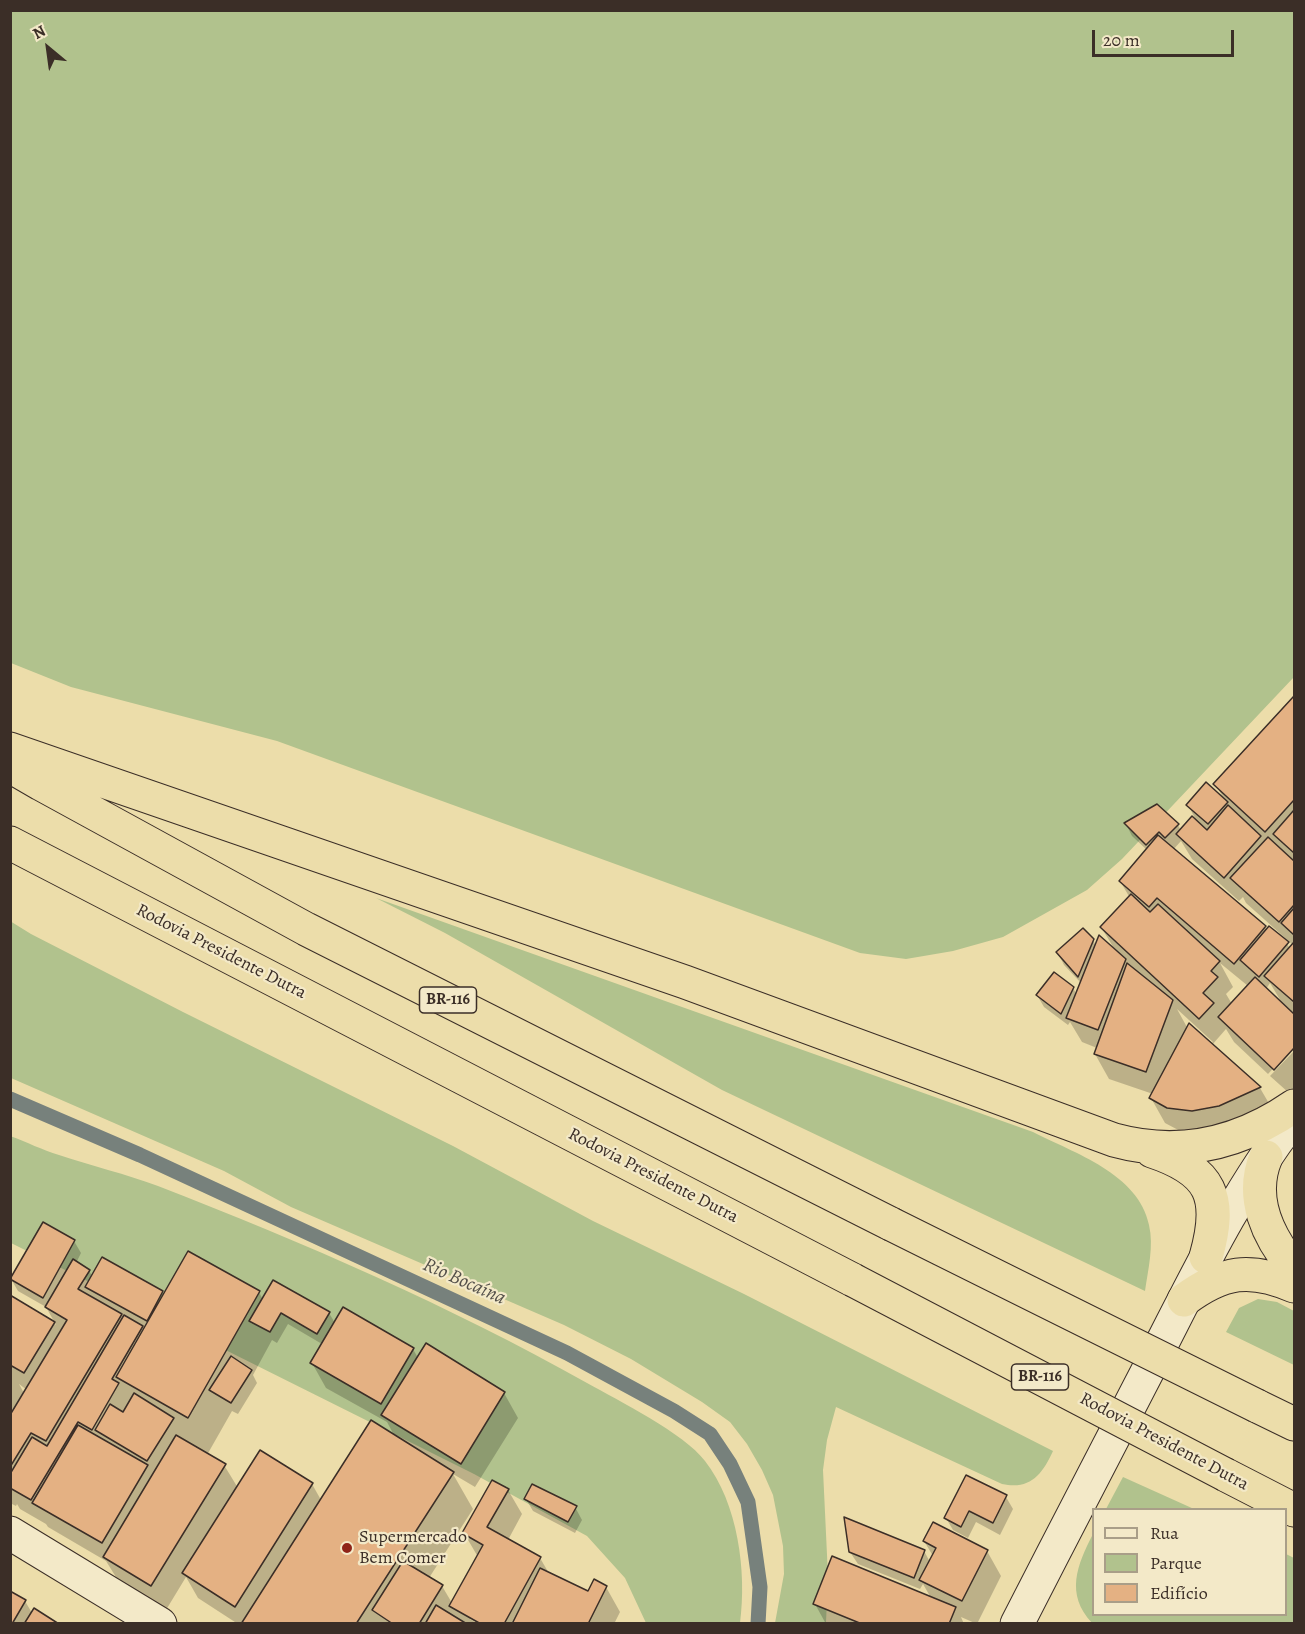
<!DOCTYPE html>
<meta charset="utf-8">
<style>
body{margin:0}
#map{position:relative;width:1305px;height:1634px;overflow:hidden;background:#ecddaa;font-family:Alegreya,serif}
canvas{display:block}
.frame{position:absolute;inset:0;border:12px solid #3b2e27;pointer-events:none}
.legend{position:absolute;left:1092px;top:1508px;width:195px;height:108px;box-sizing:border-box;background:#f3e9c8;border:2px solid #a99e88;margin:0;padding:8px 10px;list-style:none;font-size:18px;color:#3b2e27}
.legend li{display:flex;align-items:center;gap:12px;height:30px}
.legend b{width:30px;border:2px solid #a99e88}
.north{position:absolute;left:18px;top:18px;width:60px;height:60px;-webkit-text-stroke:4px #f3e9c8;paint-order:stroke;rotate:331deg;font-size:16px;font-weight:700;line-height:24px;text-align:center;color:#3b2e27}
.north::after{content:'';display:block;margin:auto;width:21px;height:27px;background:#3b2e27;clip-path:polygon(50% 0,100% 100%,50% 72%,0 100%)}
.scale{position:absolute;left:1092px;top:30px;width:142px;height:27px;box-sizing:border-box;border:3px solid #3b2e27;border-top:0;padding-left:8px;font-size:18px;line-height:21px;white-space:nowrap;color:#3b2e27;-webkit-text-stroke:4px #f3e9c8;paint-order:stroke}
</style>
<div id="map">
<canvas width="1305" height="1634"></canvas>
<div class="frame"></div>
<ul class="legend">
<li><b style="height:8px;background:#f3e9c8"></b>Rua</li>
<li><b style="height:16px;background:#b1c28d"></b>Parque</li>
<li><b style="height:16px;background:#e4b183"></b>Edifício</li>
</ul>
<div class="north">N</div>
<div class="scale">20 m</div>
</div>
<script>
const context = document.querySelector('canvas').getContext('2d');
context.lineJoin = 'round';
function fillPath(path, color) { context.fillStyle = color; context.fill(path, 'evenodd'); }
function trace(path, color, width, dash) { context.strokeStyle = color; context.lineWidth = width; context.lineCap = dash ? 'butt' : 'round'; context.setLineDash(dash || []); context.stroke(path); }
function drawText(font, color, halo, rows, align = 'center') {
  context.font = font + ' Alegreya,serif'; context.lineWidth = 4.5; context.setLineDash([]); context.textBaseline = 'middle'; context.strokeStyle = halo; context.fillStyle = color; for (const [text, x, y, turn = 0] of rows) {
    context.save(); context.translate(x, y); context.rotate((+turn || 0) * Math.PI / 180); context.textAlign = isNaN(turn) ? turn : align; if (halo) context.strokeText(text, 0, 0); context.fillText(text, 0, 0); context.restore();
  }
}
const green = new Path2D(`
 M 10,11 L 1294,11 L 1294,677 L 1122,859 L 1087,890 L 1003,937 L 953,951 L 906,959 L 860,953 L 277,741 L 71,687 L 11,663 Z
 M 376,898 L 1033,1132 C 1074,1153 1139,1174 1149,1225 C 1154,1246 1148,1270 1145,1291 L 722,1090 L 445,933 Z
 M 10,921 L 31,934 L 183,1012 L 453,1146 L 593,1221 L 744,1294 L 1053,1451 C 1042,1475 1030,1490 1002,1484 L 836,1407 L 827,1440 L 823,1470 L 828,1576 L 826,1623 L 775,1623 L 784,1574 L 783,1546 L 773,1495 L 762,1470 L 747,1444 L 730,1422 L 702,1402 L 631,1359 L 564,1325 L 291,1207 L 224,1171 L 11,1078 Z
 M 10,1136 C 27,1142 42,1150 59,1155 C 92,1166 126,1174 158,1186 C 305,1243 450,1306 587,1383 C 619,1401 684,1433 705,1461 C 738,1503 747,1572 740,1623 L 646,1623 L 625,1578 L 587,1536 L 474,1474 L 11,1243 Z
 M 1258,1299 L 1277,1302 L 1294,1311 L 1294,1365 L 1226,1332 L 1239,1308 Z
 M 1123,1477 L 1194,1509 L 1106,1509 Z
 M 1093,1534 L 1094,1614 L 1286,1614 L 1286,1554 L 1294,1558 L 1294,1623 L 1092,1623 C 1065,1594 1077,1565 1093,1534 Z`);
const shadow = new Path2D(`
 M 1294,698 L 1294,1046 L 1268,1074 L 1234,1042 L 1226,1029 L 1212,1045 L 1260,1088 L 1274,1112 L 1233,1130 L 1182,1132 L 1165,1123 L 1151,1098 L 1153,1094 L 1109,1079 L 1095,1054 L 1097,1048 L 1082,1042 L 1070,1022 L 1068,1025 L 1044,1007 L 1037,995 L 1073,988 L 1077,995 L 1081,983 L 1064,965 L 1058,953 L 1093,940 L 1096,946 L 1115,950 L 1101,927 L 1130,898 L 1120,881 L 1147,850 L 1132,836 L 1126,824 L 1178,825 L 1181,831 L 1197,822 L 1188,805 L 1224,799 L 1215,784 ZM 1181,841 L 1192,859 L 1239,901 L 1243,897 L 1246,903 L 1293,945 L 1290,949 L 1284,938 L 1283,940 L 1267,931 L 1265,927 L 1173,850 ZM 1220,963 L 1248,986 L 1232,1004 L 1226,994 L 1233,987 ZM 1270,983 L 1282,1003 L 1266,989 ZM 1177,1009 L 1213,1042 L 1211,1044 L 1188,1029 Z
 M 1294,1051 L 1294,1088 L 1289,1093 L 1270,1076 Z
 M 74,1241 L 81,1253 L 76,1263 L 89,1271 L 93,1277 L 103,1259 L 162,1292 L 164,1296 L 259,1292 L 263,1300 L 329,1313 L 335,1323 L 413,1349 L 418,1358 L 504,1393 L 518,1418 L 475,1487 L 453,1474 L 473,1509 L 429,1578 L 442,1586 L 452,1603 L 478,1557 L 464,1533 L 508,1490 L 522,1514 L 508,1540 L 540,1558 L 550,1575 L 588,1593 L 606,1587 L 620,1612 L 614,1624 L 484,1624 L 470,1616 L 470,1619 L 478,1624 L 238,1624 L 198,1598 L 186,1577 L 166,1610 L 119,1582 L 106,1561 L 48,1527 L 46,1524 L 20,1509 L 17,1504 L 16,1506 L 10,1503 L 10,1295 L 56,1325 L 46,1307 L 18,1291 L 11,1279 ZM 288,1324 L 322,1344 L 312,1363 L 326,1388 L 387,1422 L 395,1437 L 321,1500 L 312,1484 L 260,1452 L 238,1488 L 224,1465 L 207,1455 L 232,1411 L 238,1414 L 257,1383 L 253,1375 L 272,1340 L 277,1343 ZM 19,1384 L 27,1390 L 25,1395 Z
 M 1006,1497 L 1013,1509 L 1000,1535 L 976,1522 L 968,1538 L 953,1530 L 946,1518 Z
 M 526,1499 L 575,1507 L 582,1520 L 575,1533 L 533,1511 Z
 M 924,1541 L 987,1551 L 1001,1576 L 977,1624 L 961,1617 L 964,1624 L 826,1624 L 815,1604 L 931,1598 L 923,1584 L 920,1589 L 858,1564 L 850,1552 L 924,1551 L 930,1562 L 933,1556 Z
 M 25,1601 L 32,1613 L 56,1624 L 10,1624 Z`);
const stream = new Path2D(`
 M 10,1099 L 140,1155 L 567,1353 L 674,1411 L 710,1434 L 730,1464 L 748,1502 L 760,1587 L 758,1624`);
const building = new Path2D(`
 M 1294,696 L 1294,800 L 1265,832 L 1213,784 Z
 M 1206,782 L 1228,802 L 1208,824 L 1186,805 Z
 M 1157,804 L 1179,824 L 1165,838 L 1159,832 L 1146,845 L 1124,823 Z
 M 1228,805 L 1261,836 L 1224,878 L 1176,834 L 1192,816 L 1207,830 Z
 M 1294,810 L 1294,853 L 1273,834 Z
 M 1158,835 L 1266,926 L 1234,964 L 1157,898 L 1149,907 L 1119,881 Z
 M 1268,837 L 1294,861 L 1294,905 L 1279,922 L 1230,878 Z
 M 1131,894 L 1150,912 L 1158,904 L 1220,961 L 1211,971 L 1218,977 L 1203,993 L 1214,1003 L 1199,1019 L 1100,927 Z
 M 1294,908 L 1294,935 L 1281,923 Z
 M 1269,926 L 1289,942 L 1259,977 L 1240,960 Z
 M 1083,928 L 1094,939 L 1078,977 L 1056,952 Z
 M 1099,935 L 1126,959 L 1098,1030 L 1066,1018 Z
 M 1294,942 L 1294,1002 L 1264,976 Z
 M 1127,963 L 1173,1000 L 1146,1072 L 1094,1054 Z
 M 1054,972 L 1074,987 L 1061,1014 L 1036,995 Z
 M 1255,977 L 1294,1014 L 1294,1048 L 1274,1070 L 1218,1017 Z
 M 1189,1023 L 1261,1087 L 1219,1106 L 1192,1111 L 1167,1108 L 1149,1098 Z
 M 43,1222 L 75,1240 L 43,1298 L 10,1279 Z
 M 188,1251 L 260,1291 L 188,1418 L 116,1377 Z
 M 102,1257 L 163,1291 L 147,1321 L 85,1287 Z
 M 73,1259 L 90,1270 L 78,1289 L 122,1314 L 46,1441 L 31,1433 L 10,1467 L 10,1415 L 67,1320 L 45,1307 Z
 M 273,1280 L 330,1312 L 317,1334 L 281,1313 L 270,1332 L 249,1321 Z
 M 10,1295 L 55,1322 L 24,1373 L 10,1365 Z
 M 343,1307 L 414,1348 L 381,1404 L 310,1363 Z
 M 124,1315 L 143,1326 L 112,1379 L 119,1383 L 92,1430 L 78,1422 L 31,1500 L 10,1488 L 10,1474 L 32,1437 L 47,1446 Z
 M 426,1343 L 505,1392 L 461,1464 L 381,1415 Z
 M 231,1356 L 252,1370 L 231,1403 L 209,1390 Z
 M 134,1393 L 174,1418 L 147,1461 L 95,1430 L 110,1404 L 123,1412 Z
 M 371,1420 L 454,1472 L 356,1624 L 241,1624 Z
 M 78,1425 L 148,1465 L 102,1543 L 32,1503 Z
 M 176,1435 L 226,1464 L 151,1586 L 103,1557 Z
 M 260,1450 L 313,1483 L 235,1607 L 182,1573 Z
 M 966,1475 L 1007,1495 L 993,1523 L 969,1511 L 961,1527 L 944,1518 Z
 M 492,1480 L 509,1489 L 487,1527 L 541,1557 L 504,1624 L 481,1624 L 449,1606 L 483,1545 L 462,1533 Z
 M 532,1484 L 577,1506 L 568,1522 L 524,1499 Z
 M 844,1517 L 925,1550 L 914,1578 L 849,1552 Z
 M 933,1522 L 988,1550 L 962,1601 L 919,1580 L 936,1548 L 923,1541 Z
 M 832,1556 L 956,1607 L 949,1624 L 862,1624 L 813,1604 Z
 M 403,1561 L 443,1585 L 419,1624 L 393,1624 L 372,1610 Z
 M 540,1568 L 588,1591 L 594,1579 L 607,1586 L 588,1624 L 512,1624 Z
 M 10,1591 L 26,1600 L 12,1624 L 10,1624 Z
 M 436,1605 L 467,1624 L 425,1624 Z
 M 34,1608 L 59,1624 L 24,1624 Z`);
const secondary = new Path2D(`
 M 10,1533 L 160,1624
 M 1017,1624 C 1064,1532 1112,1440 1159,1349 C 1200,1269 1239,1188 1294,1118`);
const highway = new Path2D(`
 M 10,749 L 685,982 L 1114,1140 C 1180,1158 1239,1144 1294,1106
 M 10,766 L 41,784 L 306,929 L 891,1224
 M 10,843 L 853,1280
 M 1152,1151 C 1212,1171 1223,1197 1206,1257
 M 1266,1157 C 1249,1197 1268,1237 1294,1268
 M 1184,1300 C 1223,1271 1250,1267 1294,1286
 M 1257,1406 L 1294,1424
 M 1226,1475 L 1294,1510`);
const highwayBridge = new Path2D(`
 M 891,1224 L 1257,1406
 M 853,1280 L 1226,1475`);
const markers = [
 [347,1548,6,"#8f2418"]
];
const shields = [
 [448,1000,57],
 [1040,1377,57]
];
const shieldNames = [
 ["BR-116",448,1000],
 ["BR-116",1040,1377]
];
const streetNames = [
 ["Rodovia Presidente Dutra",221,952,27],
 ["Rodovia Presidente Dutra",653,1176,27],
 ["Rodovia Presidente Dutra",1164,1442,28]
];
const poiNames = [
 ["Supermercado",359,1538],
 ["Bem Comer",359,1559]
];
const waterNames = [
 ["Rio Bocaína",464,1282,24]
];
fillPath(green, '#b1c28d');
fillPath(shadow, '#0003');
trace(stream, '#77817c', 15);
fillPath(building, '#e4b183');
trace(building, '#3b2e27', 1.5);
trace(secondary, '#3b2e27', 35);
trace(highway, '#3b2e27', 35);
trace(secondary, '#f3e9c8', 33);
trace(highway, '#ecddaa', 33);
trace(highwayBridge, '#3b2e27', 35, []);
trace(highwayBridge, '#ecddaa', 33);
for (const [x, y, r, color] of markers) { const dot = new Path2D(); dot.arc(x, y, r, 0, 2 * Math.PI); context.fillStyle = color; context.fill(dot); trace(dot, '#f3e9c8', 2); }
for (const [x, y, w] of shields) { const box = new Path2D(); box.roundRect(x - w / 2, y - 13, w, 26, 4.5); context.fillStyle = '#f3e9c8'; context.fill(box); trace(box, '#3b2e27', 1.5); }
drawText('bold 16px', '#3b2e27', null, shieldNames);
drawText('18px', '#3b2e27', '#f3e9c8', streetNames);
drawText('18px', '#3b2e27', '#f3e9c8', poiNames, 'left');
drawText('italic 20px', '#54504a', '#f3e9c8', waterNames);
</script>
